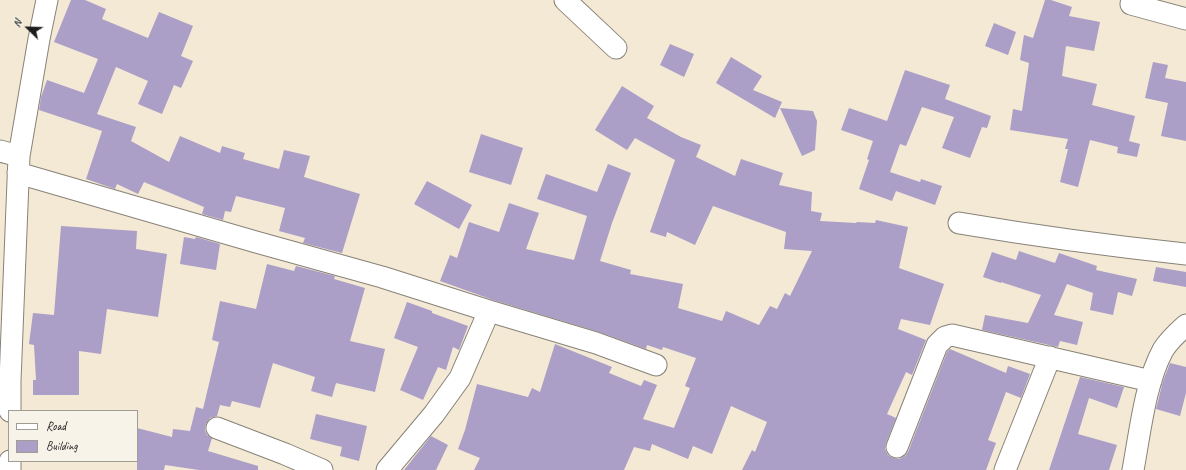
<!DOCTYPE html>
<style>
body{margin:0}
#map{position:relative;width:1186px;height:470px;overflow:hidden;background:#f4e9d4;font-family:Caveat,sans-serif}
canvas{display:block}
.legend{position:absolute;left:8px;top:410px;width:130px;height:52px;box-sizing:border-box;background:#f7f3e8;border:1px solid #9f9d96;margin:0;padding:5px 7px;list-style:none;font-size:12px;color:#1c1c1c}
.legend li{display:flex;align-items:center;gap:8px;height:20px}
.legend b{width:20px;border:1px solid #9f9d96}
.north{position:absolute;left:8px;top:8px;width:40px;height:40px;-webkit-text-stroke:3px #f7f3e8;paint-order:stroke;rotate:293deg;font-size:11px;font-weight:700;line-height:16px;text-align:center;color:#1c1c1c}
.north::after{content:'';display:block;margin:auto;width:14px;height:18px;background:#1c1c1c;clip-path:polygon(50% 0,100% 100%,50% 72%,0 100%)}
</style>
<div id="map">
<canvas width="1186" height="470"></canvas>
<ul class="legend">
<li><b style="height:5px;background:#fff"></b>Road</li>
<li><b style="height:11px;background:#ab9ec7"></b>Building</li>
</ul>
<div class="north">N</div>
</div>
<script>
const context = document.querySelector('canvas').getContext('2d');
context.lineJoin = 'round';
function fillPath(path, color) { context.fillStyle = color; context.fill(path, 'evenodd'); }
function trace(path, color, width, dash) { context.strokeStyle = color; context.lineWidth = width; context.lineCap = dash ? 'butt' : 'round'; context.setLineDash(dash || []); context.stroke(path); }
const building = new Path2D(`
 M 71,0 L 85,0 L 106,9 L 102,19 L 148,38 L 159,12 L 193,26 L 181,56 L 193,61 L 181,88 L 174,85 L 162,114 L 138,104 L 148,81 L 116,67 L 97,114 L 136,127 L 131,141 L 169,162 L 180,136 L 220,153 L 222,146 L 245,153 L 243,159 L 279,169 L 284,150 L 310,156 L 304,177 L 360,194 L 342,253 L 303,243 L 305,238 L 279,231 L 285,208 L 236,196 L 231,212 L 225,211 L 223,220 L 202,214 L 204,207 L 144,182 L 138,194 L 117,184 L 115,189 L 86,179 L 102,131 L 39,110 L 41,97 L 47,80 L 84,93 L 98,59 L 54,42 Z
 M 1045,0 L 1051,0 L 1072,7 L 1069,16 L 1100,22 L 1094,51 L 1066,46 L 1062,76 L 1097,84 L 1092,105 L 1135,116 L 1129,141 L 1140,144 L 1137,157 L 1117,153 L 1118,147 L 1090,140 L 1078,187 L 1060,182 L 1068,149 L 1065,149 L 1068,139 L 1010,130 L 1013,109 L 1022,111 L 1029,63 L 1020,60 L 1024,35 L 1033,38 Z
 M 994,23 L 1016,32 L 1008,55 L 985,46 Z
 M 670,44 L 694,54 L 684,77 L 660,65 Z
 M 731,57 L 762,76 L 753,90 L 782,102 L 775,118 L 716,83 Z
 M 1153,62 L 1168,65 L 1165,78 L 1186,82 L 1186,141 L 1161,136 L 1168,103 L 1145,98 Z
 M 905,70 L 950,85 L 945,99 L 991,116 L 987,128 L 982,127 L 970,158 L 942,148 L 954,117 L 922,107 L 906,146 L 900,144 L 890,172 L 920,182 L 921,179 L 942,186 L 935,205 L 896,191 L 892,201 L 859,189 L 869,160 L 867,159 L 873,141 L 841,130 L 849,108 L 887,121 Z
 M 622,86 L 654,106 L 647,118 L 681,137 L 701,145 L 696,157 L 735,176 L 741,159 L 783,173 L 779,185 L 812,192 L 811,211 L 822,213 L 820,221 L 856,223 L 857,222 L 875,223 L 876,220 L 908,227 L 899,268 L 944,284 L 930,325 L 901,319 L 898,329 L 926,340 L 912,375 L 906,372 L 887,414 L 896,418 L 886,443 L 885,449 L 888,455 L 893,458 L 899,459 L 905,456 L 908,452 L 947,352 L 950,349 L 1006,373 L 1008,366 L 1030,374 L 1021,398 L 1006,392 L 988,440 L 996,443 L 986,470 L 742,470 L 752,450 L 755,452 L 767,422 L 731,406 L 712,454 L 693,446 L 688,459 L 652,444 L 650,451 L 634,447 L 624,470 L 474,470 L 480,458 L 458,449 L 465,430 L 477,384 L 528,397 L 532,388 L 540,392 L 555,344 L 612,367 L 609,373 L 641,386 L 644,380 L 657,385 L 643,419 L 674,428 L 690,388 L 685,386 L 696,358 L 663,347 L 662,350 L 647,345 L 646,349 L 599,332 L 493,300 L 440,281 L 450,255 L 457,258 L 469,222 L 499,232 L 509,203 L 539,213 L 526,249 L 574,260 L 587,216 L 537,199 L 546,174 L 597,192 L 608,164 L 631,173 L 612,223 L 600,261 L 631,270 L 630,274 L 683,284 L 678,308 L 722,321 L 726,311 L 759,325 L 770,306 L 777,309 L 785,293 L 790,296 L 812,251 L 784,249 L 786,232 L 713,206 L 695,245 L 667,232 L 666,237 L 650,232 L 675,160 L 635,138 L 627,150 L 595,130 Z
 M 780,108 L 813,111 L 817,121 L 815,150 L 802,156 Z
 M 481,134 L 523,148 L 511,185 L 469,172 Z
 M 427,181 L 472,205 L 459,229 L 414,204 Z
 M 61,226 L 137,231 L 136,249 L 167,254 L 158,317 L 107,309 L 101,354 L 79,351 L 79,395 L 33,395 L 33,380 L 36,380 L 34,345 L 29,344 L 33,313 L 54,315 Z
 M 184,237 L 195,239 L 196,237 L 220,244 L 216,270 L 180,264 Z
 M 1019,251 L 1055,263 L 1059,253 L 1097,266 L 1096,270 L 1137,279 L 1132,296 L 1118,292 L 1113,315 L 1090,310 L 1093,293 L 1067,284 L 1054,315 L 1083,322 L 1077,345 L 1060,341 L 1058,347 L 982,330 L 985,315 L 1028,323 L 1041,295 L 1001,282 L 1001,283 L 983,277 L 992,252 L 1016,260 Z
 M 267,264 L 294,271 L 296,266 L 335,276 L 334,279 L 365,288 L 350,341 L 385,349 L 375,392 L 336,383 L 332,397 L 311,391 L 315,377 L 273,363 L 260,408 L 232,401 L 230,407 L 220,405 L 217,416 L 210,418 L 206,424 L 205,430 L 207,435 L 212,438 L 208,451 L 258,466 L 258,470 L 199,470 L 165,465 L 164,470 L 137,470 L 137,428 L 172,437 L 173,429 L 190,431 L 196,407 L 203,409 L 219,342 L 212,340 L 220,301 L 256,309 Z
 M 1156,267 L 1186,272 L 1186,287 L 1153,281 Z
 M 407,302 L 432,311 L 432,313 L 468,326 L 459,350 L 453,347 L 446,370 L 438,367 L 423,400 L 400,390 L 418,347 L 394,338 Z
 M 1170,363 L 1186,367 L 1186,393 L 1180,416 L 1156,409 L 1163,381 Z
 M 1080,377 L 1124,387 L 1117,408 L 1089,398 L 1078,434 L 1117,445 L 1109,470 L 1049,470 Z
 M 316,414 L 367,426 L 359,461 L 340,456 L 342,447 L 310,439 Z
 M 431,436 L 448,445 L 436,470 L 404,470 Z`);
const minor = new Path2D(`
 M 565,0 L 616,48
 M 1131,4 L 1186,19
 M 0,151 L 19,156
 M 18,173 L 256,242 L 382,277 L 489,311 L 596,343 L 656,365
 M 959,223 C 1035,236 1110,246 1186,254
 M 10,411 L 10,381 L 19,156 L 39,39 L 47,0
 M 217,428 L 285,454 L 322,470
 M 897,447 L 937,345 L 945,337 L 952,335 L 1151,381
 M 10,470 L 10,461
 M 387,470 L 434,414 L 460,378 L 489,311
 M 1005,470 L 1050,357
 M 1133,470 C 1140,433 1145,383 1163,350 C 1169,340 1177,333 1186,325`);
fillPath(building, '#ab9ec7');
trace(minor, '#888278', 23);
trace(minor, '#fff', 21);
</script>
